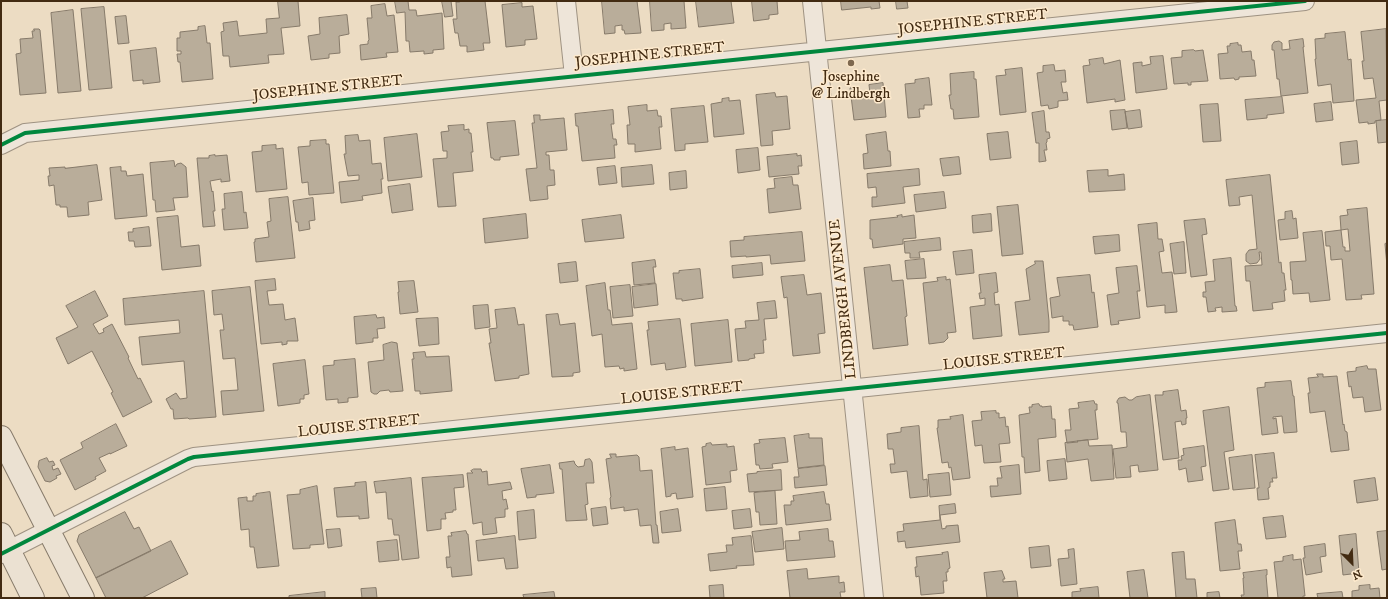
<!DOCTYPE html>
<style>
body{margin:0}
#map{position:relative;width:1388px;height:599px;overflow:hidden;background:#ecdcc3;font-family:"IM FELL DW Pica",serif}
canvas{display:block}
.frame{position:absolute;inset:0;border:2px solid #422b12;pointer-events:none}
.north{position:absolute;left:1332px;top:543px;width:40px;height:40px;-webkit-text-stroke:3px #feeacd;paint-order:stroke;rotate:156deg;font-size:11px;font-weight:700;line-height:16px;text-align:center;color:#422b12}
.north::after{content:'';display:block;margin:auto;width:14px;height:18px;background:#422b12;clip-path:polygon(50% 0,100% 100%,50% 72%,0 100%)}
</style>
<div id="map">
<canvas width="1388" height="599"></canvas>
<div class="frame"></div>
<div class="north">N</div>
</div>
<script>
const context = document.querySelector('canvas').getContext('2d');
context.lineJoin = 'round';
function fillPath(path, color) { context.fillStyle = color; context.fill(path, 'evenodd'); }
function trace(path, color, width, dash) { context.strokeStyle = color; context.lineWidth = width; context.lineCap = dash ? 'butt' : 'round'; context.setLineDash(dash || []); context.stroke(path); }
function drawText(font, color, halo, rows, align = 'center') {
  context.font = font + ' "IM FELL DW Pica",serif'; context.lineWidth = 3; context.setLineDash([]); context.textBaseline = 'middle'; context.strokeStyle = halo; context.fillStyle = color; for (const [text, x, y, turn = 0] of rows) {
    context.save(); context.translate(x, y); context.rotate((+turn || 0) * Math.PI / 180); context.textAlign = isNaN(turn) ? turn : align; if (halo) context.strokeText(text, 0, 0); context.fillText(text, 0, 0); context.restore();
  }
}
const building = new Path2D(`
 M 278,1 L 298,1 L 300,26 L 281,28 L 284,54 L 268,55 L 269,63 L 230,67 L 229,56 L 223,56 L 221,32 L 224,31 L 223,23 L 237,21 L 239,36 L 267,33 L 266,19 L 279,18 Z
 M 395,1 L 408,1 L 409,10 L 416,10 L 417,16 L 442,13 L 444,49 L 433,50 L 433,53 L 424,54 L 424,51 L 410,52 L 409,41 L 406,41 L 405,12 L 397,13 Z
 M 442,1 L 451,1 L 453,16 L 445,17 Z
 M 458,1 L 485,1 L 490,43 L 483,43 L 484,50 L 467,52 L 467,46 L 460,46 L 458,33 L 455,33 L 453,19 L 457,19 L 456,2 L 459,2 Z
 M 602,1 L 637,1 L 641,33 L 625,34 L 624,30 L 622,30 L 622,25 L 615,26 L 615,33 L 605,34 Z
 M 650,1 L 684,1 L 686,28 L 671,29 L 671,23 L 664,24 L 664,30 L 652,31 Z
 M 696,1 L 731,1 L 734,23 L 699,27 Z
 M 752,1 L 777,1 L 778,14 L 769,15 L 769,19 L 754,21 Z
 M 841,1 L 879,1 L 880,8 L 871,9 L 871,7 L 842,10 Z
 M 896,1 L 907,1 L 908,8 L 897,9 Z
 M 522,3 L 522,7 L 533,6 L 537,39 L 525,40 L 525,45 L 506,47 L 502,5 Z
 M 385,4 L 387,16 L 394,15 L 398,52 L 386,53 L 387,57 L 361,60 L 360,45 L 368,44 L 368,41 L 369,40 L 367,18 L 372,18 L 371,6 Z
 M 104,7 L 112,88 L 89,90 L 81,9 Z
 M 73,10 L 81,91 L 58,93 L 51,13 Z
 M 347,15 L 349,34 L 339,36 L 340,53 L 329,54 L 329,58 L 311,60 L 308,36 L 320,34 L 319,18 Z
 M 126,16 L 129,43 L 118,44 L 115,17 Z
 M 205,26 L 207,43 L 210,43 L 213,79 L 182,82 L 180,62 L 178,62 L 177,54 L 181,54 L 181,51 L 177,51 L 177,38 L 180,38 L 180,32 L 198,30 L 198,27 Z
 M 34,29 L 39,29 L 40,30 L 46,93 L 20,95 L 16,54 L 21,53 L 20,39 L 33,38 L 32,31 L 34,31 Z
 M 1386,29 L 1387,100 L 1379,101 L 1381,120 L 1375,121 L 1375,123 L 1368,124 L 1368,122 L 1359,123 L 1356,100 L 1376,98 L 1373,78 L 1364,79 L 1362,61 L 1364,61 L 1361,32 Z
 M 1345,32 L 1348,60 L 1351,59 L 1354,101 L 1333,103 L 1331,84 L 1318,86 L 1315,59 L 1316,59 L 1315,39 L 1325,38 L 1325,34 Z
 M 1303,39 L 1304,47 L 1303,47 L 1308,93 L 1281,96 L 1279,79 L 1277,79 L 1274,50 L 1272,50 L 1272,45 L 1274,42 L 1279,41 L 1282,43 L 1282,50 L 1290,49 L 1289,41 Z
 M 1238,43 L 1238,45 L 1241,45 L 1242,52 L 1251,51 L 1252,60 L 1254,60 L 1256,76 L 1239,77 L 1239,79 L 1235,80 L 1234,78 L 1220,79 L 1218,54 L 1228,53 L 1227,46 L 1230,46 L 1230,44 Z
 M 156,48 L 160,82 L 143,84 L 143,80 L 133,81 L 130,51 Z
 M 1194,50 L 1195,51 L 1203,50 L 1208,81 L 1191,82 L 1191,85 L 1188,85 L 1188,83 L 1174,84 L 1171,58 L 1182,57 L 1182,51 Z
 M 1163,56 L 1167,89 L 1136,93 L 1133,63 L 1142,62 L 1142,66 L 1151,64 L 1150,57 Z
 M 1103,58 L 1104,64 L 1120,60 L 1125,100 L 1115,102 L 1115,99 L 1087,103 L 1083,66 L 1090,65 L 1089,60 Z
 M 1054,65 L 1055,71 L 1065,70 L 1066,82 L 1061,82 L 1063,93 L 1067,92 L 1068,100 L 1058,101 L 1058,107 L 1049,109 L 1048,105 L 1041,106 L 1037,73 L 1043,72 L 1043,66 Z
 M 1022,68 L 1026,112 L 1000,115 L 996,76 L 1006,75 L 1005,70 Z
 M 974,72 L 974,79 L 976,79 L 979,117 L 954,119 L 953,109 L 951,109 L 949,95 L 951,95 L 950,74 Z
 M 929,78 L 932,105 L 924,105 L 924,109 L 919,109 L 920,117 L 908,118 L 905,84 L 915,83 L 915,80 Z
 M 883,83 L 886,117 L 854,120 L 850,88 L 858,87 L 859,95 L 870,93 L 869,85 Z
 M 775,93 L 776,97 L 787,96 L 790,129 L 772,131 L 773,145 L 761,146 L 756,95 Z
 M 1282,97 L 1284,113 L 1267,115 L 1267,118 L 1247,120 L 1245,100 Z
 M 729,98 L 729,101 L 740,100 L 744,134 L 714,137 L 711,104 L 722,102 L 722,99 Z
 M 1331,102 L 1333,120 L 1316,122 L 1314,104 Z
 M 1218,104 L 1221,141 L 1203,142 L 1200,105 Z
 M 647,105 L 647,111 L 657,110 L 658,116 L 661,116 L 662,127 L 659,127 L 661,149 L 635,152 L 635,144 L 628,144 L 627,125 L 630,125 L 628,107 Z
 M 704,106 L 708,142 L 685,144 L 685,150 L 675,151 L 671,109 Z
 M 613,110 L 614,124 L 611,124 L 613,139 L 616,139 L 617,145 L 614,145 L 615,158 L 582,161 L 578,126 L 576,126 L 575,114 Z
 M 1125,110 L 1127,128 L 1112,130 L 1110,111 Z
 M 1140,110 L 1142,127 L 1128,129 L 1125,112 Z
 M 1044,111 L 1046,132 L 1049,132 L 1050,138 L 1047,139 L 1047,142 L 1046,143 L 1047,150 L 1044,150 L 1046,161 L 1039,162 L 1039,143 L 1036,143 L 1032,113 Z
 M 534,115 L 540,115 L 540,120 L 564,118 L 567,150 L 546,152 L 546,155 L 549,155 L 550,170 L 554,170 L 555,185 L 547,186 L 548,199 L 530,201 L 526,169 L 537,168 L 532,123 L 534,123 Z
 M 1387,120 L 1387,142 L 1378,143 L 1376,121 Z
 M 515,121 L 519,155 L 500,157 L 500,160 L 494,160 L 493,158 L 491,158 L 487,123 Z
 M 464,125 L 464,130 L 469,129 L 469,133 L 471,133 L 473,152 L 471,152 L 473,171 L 453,173 L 456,206 L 438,207 L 433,159 L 447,158 L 447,151 L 443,151 L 441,132 L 449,131 L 448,126 Z
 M 886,132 L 888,151 L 890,151 L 891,166 L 864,169 L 863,154 L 868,153 L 866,135 Z
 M 1008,132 L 1011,158 L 990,160 L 987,134 Z
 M 417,134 L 422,177 L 388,181 L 384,138 Z
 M 358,135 L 359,141 L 370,140 L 372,164 L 381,163 L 383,179 L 381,179 L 382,193 L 362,196 L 363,200 L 341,203 L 339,182 L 359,180 L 359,175 L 348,176 L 344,154 L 346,154 L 345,136 Z
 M 326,140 L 326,144 L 329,144 L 334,193 L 309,195 L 308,182 L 302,183 L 298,147 L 310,146 L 310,141 Z
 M 1357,141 L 1359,163 L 1342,165 L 1340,143 Z
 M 276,145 L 276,149 L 283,148 L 287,189 L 256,192 L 252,152 L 262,151 L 262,146 Z
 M 758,148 L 760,170 L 738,173 L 736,150 Z
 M 797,154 L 797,156 L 801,155 L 802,166 L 798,166 L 799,174 L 769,177 L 767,157 Z
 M 215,155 L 215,156 L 227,155 L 230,181 L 221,182 L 221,179 L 210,181 L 212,192 L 213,191 L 215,211 L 213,211 L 215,226 L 203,227 L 197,158 L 209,158 L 209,156 Z
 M 959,157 L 961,174 L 943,176 L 940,159 Z
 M 174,161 L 175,167 L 177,164 L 181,163 L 186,167 L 188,197 L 173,198 L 175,210 L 156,212 L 155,200 L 153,200 L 150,163 Z
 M 97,165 L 102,200 L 88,202 L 89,215 L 68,217 L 67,207 L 60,207 L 60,205 L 56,205 L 54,185 L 49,186 L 48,176 L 50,176 L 49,168 L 65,167 L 65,168 Z
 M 652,165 L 654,184 L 622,187 L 621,168 Z
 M 615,166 L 617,183 L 599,185 L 597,168 Z
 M 121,167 L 121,171 L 126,171 L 127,176 L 143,174 L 147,216 L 115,219 L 110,168 Z
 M 919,169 L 920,185 L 903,187 L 905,203 L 872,207 L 872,197 L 877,197 L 876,187 L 868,188 L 867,174 Z
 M 1108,170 L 1108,176 L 1124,174 L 1125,190 L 1089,192 L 1087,171 Z
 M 686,171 L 687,188 L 670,190 L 669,173 Z
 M 1270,175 L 1279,263 L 1281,262 L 1282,273 L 1284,273 L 1286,290 L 1284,290 L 1285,301 L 1272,303 L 1273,309 L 1253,311 L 1250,281 L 1246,281 L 1245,266 L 1262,265 L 1261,252 L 1259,252 L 1260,259 L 1257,263 L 1250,264 L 1246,261 L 1246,254 L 1249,250 L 1257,249 L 1252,195 L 1239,197 L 1240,205 L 1229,206 L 1226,180 Z
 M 792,177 L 793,185 L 798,185 L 801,209 L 769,213 L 767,189 L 775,188 L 774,179 Z
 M 410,184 L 413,210 L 392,213 L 388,187 Z
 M 242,192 L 244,213 L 246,212 L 248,228 L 224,230 L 222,209 L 225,209 L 224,194 Z
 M 944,192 L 946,208 L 916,212 L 914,195 Z
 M 288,197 L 295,258 L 256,262 L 254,242 L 255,242 L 255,239 L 269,237 L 267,222 L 271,221 L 269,199 Z
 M 313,198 L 315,220 L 309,221 L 310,229 L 299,231 L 298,222 L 296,222 L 293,201 Z
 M 1018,205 L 1023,254 L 1002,256 L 997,207 Z
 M 1367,208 L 1374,294 L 1361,295 L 1362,299 L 1346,300 L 1342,259 L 1331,260 L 1330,246 L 1326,246 L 1325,232 L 1341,230 L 1343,247 L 1345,247 L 1345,251 L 1350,251 L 1348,229 L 1341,230 L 1340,216 L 1348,215 L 1347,210 Z
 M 1292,211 L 1293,219 L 1296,218 L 1298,238 L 1280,240 L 1278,220 L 1285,219 L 1285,212 Z
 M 526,214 L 528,238 L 485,243 L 483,219 Z
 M 991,214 L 992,231 L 973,233 L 972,216 Z
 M 621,215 L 624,238 L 585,242 L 582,220 Z
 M 902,215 L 902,217 L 914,215 L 916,238 L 903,239 L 903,244 L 873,248 L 872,239 L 870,239 L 870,220 L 898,217 L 897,216 Z
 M 178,216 L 181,247 L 199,245 L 201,266 L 162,270 L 157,218 Z
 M 1205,219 L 1207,234 L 1202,235 L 1207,275 L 1191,277 L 1184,221 Z
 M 1157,223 L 1158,239 L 1162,239 L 1164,251 L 1159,252 L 1162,273 L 1172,272 L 1177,312 L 1165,313 L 1165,305 L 1147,307 L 1138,225 Z
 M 149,227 L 151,246 L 135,247 L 134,241 L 129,241 L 128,232 L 133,232 L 133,229 Z
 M 1322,231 L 1330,300 L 1310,302 L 1309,293 L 1293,294 L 1292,280 L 1291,280 L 1290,262 L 1306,261 L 1303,233 Z
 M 802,232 L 805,261 L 771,264 L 770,255 L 746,257 L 746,256 L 731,257 L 730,241 L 744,240 L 744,237 Z
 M 1119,235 L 1120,251 L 1095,254 L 1093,237 Z
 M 940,238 L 941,250 L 919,252 L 920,258 L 910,258 L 910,253 L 905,253 L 904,242 Z
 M 1184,242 L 1186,273 L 1174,274 L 1170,244 Z
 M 1387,243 L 1387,266 L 1385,244 Z
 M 972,250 L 974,273 L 956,275 L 953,252 Z
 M 1231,258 L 1235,306 L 1236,306 L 1237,311 L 1222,312 L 1222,307 L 1215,308 L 1216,311 L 1208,312 L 1206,297 L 1203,297 L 1203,292 L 1206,292 L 1205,282 L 1215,281 L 1213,260 Z
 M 924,259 L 926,278 L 907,279 L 905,261 Z
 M 655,260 L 656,267 L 653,267 L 655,283 L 634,285 L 632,263 Z
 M 1035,261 L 1043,261 L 1049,321 L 1049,332 L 1019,335 L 1015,302 L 1030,300 L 1026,269 L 1035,264 Z
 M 576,262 L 578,281 L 560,283 L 558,264 Z
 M 762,263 L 763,275 L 733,278 L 732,266 Z
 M 890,265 L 892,281 L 903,280 L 907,316 L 905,317 L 908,345 L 873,349 L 864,268 Z
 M 1137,266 L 1140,291 L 1137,291 L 1140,318 L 1118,321 L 1119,324 L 1111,325 L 1107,295 L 1119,293 L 1116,268 Z
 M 700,269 L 703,298 L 682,301 L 682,299 L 676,299 L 673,273 L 679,273 L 679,271 Z
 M 996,273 L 998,292 L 994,293 L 995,305 L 999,304 L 1002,336 L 973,339 L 970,307 L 985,305 L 985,298 L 980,299 L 979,293 L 981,293 L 979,275 Z
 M 804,275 L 807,295 L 821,293 L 825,333 L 818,334 L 820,353 L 793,356 L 787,297 L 784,298 L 781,277 Z
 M 1090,275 L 1092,293 L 1094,292 L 1098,327 L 1074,330 L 1073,325 L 1069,325 L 1069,321 L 1063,321 L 1063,316 L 1052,318 L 1050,298 L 1060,296 L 1057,278 Z
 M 946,277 L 946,280 L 950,279 L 956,332 L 947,333 L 948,338 L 944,342 L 929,344 L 923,283 L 938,281 L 937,278 Z
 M 275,279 L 276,290 L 267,291 L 269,305 L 283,304 L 285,320 L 295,318 L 298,341 L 287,341 L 287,344 L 282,345 L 282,342 L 261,344 L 255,281 Z
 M 414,281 L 418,312 L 400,314 L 398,292 L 399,292 L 398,282 Z
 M 605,283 L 608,310 L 610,310 L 612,325 L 632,323 L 637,369 L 624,371 L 624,368 L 620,369 L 619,366 L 605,367 L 602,334 L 592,336 L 586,286 Z
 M 656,284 L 658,305 L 634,308 L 632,287 Z
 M 630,285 L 633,316 L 613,318 L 610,287 Z
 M 250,287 L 264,411 L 223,415 L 221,391 L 238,390 L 235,358 L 223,359 L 220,330 L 224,330 L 222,314 L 214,315 L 212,291 Z
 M 95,291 L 108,316 L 93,324 L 99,334 L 104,332 L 103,329 L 112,324 L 129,357 L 128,358 L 138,379 L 140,378 L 152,402 L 123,417 L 111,393 L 113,392 L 92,351 L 68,364 L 56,338 L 78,327 L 66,306 Z
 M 204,291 L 216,417 L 189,419 L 188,418 L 174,419 L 173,409 L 171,409 L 166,399 L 176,393 L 180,399 L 187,398 L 184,361 L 142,365 L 139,337 L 180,333 L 179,320 L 125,325 L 123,299 Z
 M 775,301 L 777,318 L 764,319 L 766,340 L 763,340 L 764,353 L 754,354 L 755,358 L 749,359 L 749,360 L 738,361 L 735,329 L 746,328 L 745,321 L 759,320 L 757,303 Z
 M 488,305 L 490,327 L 475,329 L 473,306 Z
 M 515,308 L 518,325 L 524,324 L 529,374 L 519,376 L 519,378 L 495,381 L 489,343 L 491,343 L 489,329 L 497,328 L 495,310 Z
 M 558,314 L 560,325 L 575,323 L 580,372 L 573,373 L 573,376 L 552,377 L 546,315 Z
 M 376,315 L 377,318 L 384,317 L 385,328 L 377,329 L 378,338 L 373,338 L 373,342 L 356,344 L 354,317 Z
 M 438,318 L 439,344 L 419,346 L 416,319 Z
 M 680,319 L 686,367 L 666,370 L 665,363 L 651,365 L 647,330 L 649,330 L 648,322 Z
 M 728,320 L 732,362 L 695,366 L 691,324 Z
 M 392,342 L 397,343 L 403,391 L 390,392 L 389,390 L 380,391 L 377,394 L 374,394 L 371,392 L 368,362 L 384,360 L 383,345 Z
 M 425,352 L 426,357 L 449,356 L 452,391 L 420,394 L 420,391 L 415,391 L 412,359 L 414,359 L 413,353 Z
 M 355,359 L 358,397 L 348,398 L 348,402 L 338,403 L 338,399 L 326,400 L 323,366 L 334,365 L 334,361 Z
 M 305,360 L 309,394 L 304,395 L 304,399 L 300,399 L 300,403 L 278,406 L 273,364 Z
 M 1367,366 L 1368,369 L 1376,369 L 1381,410 L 1365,412 L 1363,397 L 1353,398 L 1351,386 L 1349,387 L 1347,372 L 1356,371 L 1356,368 Z
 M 1317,374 L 1323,374 L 1323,377 L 1337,376 L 1343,425 L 1344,424 L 1345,431 L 1347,432 L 1349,450 L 1331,452 L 1325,411 L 1310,413 L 1308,393 L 1310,393 L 1308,378 L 1318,377 Z
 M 1291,381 L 1293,396 L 1294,396 L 1297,432 L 1284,433 L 1282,416 L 1273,417 L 1273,419 L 1276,418 L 1278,433 L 1262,435 L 1257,388 L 1265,387 L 1265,383 Z
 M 1178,390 L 1181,411 L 1186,410 L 1187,418 L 1186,418 L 1186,424 L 1182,425 L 1181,421 L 1175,422 L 1179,458 L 1163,460 L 1155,395 L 1163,395 L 1163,392 Z
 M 1150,395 L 1158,470 L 1139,472 L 1138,465 L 1130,466 L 1131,477 L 1116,478 L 1113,449 L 1127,447 L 1126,432 L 1121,432 L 1118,403 L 1117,403 L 1117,401 L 1119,398 L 1125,397 L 1129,400 L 1132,400 L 1136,397 Z
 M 1094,401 L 1095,404 L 1097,404 L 1097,410 L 1095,410 L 1098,439 L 1077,441 L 1078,442 L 1067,443 L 1065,430 L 1071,430 L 1069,409 L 1079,408 L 1078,403 Z
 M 1039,404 L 1040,406 L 1042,406 L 1042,407 L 1051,406 L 1052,419 L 1055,419 L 1056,437 L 1038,439 L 1040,471 L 1025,473 L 1024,457 L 1022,457 L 1019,415 L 1030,413 L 1029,407 L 1032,407 L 1032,405 Z
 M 1229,407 L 1234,450 L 1224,452 L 1229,489 L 1213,491 L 1203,411 Z
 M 996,411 L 996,413 L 999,413 L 999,418 L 1005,417 L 1006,427 L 1008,426 L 1010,443 L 999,444 L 1001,462 L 984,463 L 982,445 L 975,446 L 972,421 L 982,420 L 981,412 Z
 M 963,415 L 970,478 L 953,480 L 951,467 L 949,468 L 948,462 L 942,463 L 937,428 L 938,428 L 938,420 L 951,419 L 950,417 Z
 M 116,424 L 127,446 L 110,454 L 110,453 L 99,458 L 106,471 L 95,477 L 96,479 L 75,490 L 60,460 L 83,448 L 81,443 Z
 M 919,426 L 923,480 L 927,479 L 928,496 L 910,498 L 907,471 L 891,473 L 890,464 L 895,464 L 893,449 L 888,449 L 887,434 L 901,432 L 901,428 Z
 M 809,434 L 809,438 L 822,438 L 824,465 L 798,468 L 794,436 Z
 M 785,438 L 788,462 L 772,464 L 773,468 L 760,469 L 759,465 L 756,465 L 754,444 L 760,443 L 759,440 Z
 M 1088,440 L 1089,446 L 1112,445 L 1114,479 L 1091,481 L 1088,459 L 1067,462 L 1065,443 Z
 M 711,443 L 712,445 L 727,444 L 727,447 L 734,446 L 737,470 L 730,471 L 731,482 L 706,485 L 702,447 L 706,446 L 706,444 Z
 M 1204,446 L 1206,466 L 1201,467 L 1203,480 L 1188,482 L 1186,468 L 1179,470 L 1178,460 L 1182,460 L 1181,456 L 1184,455 L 1183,449 Z
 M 675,447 L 675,450 L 688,448 L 693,497 L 677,499 L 676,493 L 671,494 L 671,496 L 666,497 L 661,449 Z
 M 1274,453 L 1277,478 L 1272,478 L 1273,482 L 1270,482 L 1270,487 L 1268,488 L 1269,499 L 1258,500 L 1257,488 L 1259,488 L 1255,455 Z
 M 610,454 L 616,454 L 616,457 L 637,455 L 639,457 L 640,471 L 652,470 L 656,525 L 657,525 L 659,543 L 653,543 L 651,525 L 640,526 L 638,509 L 624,511 L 624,507 L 611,509 L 610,498 L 611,497 L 606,459 L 611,458 Z
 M 1252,455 L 1255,488 L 1233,490 L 1229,458 Z
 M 47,458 L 49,462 L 53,461 L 55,465 L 52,466 L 53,470 L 58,468 L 61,474 L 56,476 L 57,478 L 50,482 L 45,481 L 38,467 L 39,461 Z
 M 590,459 L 592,462 L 594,483 L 586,483 L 588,504 L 585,505 L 587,520 L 566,521 L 562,469 L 560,469 L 559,463 L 574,461 L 575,464 L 578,467 L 584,466 L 585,460 Z
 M 1065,459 L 1067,479 L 1049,481 L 1047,461 Z
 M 550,465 L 554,493 L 536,495 L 536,497 L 527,498 L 521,469 Z
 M 1019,465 L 1021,494 L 991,497 L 990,486 L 998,486 L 997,478 L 1002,478 L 1000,467 Z
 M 825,466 L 827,485 L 795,488 L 794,477 L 799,477 L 798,469 Z
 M 474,469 L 481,469 L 482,472 L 487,471 L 488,485 L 510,482 L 512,489 L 502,491 L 503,500 L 506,499 L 508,509 L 505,509 L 505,517 L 495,518 L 497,533 L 483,535 L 482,522 L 473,524 L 467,473 L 473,473 L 471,471 Z
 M 781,470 L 782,490 L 749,492 L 747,474 L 757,473 L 757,472 Z
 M 949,473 L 951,495 L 930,497 L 928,475 Z
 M 463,475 L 464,487 L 454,488 L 456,510 L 453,510 L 453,512 L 445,513 L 446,519 L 441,519 L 441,529 L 427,531 L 422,478 Z
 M 411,478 L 419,558 L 402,560 L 399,535 L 394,535 L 392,519 L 388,519 L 386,492 L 376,493 L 374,482 Z
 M 1375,478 L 1378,500 L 1357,503 L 1354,481 Z
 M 366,482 L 369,518 L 359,519 L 359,516 L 337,517 L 334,488 L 355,486 L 355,483 Z
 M 317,486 L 324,544 L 310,545 L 310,548 L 293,549 L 287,495 L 300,494 L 300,490 Z
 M 725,487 L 727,509 L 706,511 L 704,489 Z
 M 775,491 L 777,524 L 760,525 L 759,512 L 756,512 L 754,493 Z
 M 270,492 L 279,566 L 257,568 L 254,547 L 250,547 L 249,529 L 241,530 L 238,498 L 247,497 L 247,501 L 253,501 L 253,496 L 256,496 L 256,494 Z
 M 824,492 L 826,504 L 829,504 L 831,520 L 786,525 L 784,505 L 791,505 L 791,501 L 794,501 L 793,496 Z
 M 955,504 L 956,513 L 940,515 L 942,529 L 946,528 L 946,526 L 958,525 L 960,542 L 906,548 L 905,541 L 898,542 L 897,532 L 904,531 L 903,524 L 940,520 L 939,506 Z
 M 606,507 L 608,524 L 593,526 L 591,509 Z
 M 678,509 L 681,531 L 662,533 L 660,512 Z
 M 750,509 L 752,527 L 734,529 L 732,511 Z
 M 534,510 L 536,538 L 519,540 L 517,512 Z
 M 125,512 L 134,529 L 139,527 L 151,551 L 96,578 L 77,541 L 79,535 Z
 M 1283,516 L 1286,537 L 1266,539 L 1263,518 Z
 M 1235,520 L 1238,544 L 1241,544 L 1242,551 L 1238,551 L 1240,569 L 1220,571 L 1215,523 Z
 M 782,528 L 784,549 L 755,552 L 752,532 Z
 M 340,529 L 342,546 L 328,548 L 326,530 Z
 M 828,529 L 829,541 L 833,541 L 835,557 L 787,561 L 785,541 L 800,540 L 799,532 Z
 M 466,531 L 467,534 L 468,534 L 472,575 L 452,577 L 451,567 L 447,568 L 446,557 L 450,557 L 448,536 L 452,536 L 451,533 Z
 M 1387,531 L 1387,569 L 1382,570 L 1377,532 Z
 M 1356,534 L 1359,573 L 1343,575 L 1339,536 Z
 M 515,536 L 518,568 L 506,569 L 504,558 L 478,561 L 476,541 Z
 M 751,536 L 754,565 L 736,566 L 737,568 L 710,571 L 708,554 L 727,552 L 726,545 L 733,545 L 732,538 Z
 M 397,540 L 399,560 L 379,562 L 377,542 Z
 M 171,541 L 188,574 L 142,598 L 106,598 L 96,578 Z
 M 1325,544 L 1326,556 L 1320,557 L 1322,572 L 1306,575 L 1303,558 L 1305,558 L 1304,547 Z
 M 1049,546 L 1051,566 L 1031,568 L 1029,548 Z
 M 1074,549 L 1077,584 L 1061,586 L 1058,559 L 1069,558 L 1068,550 Z
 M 948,552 L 950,568 L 948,569 L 948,572 L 946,572 L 947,581 L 943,581 L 944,593 L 921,595 L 919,576 L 916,577 L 915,567 L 917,567 L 916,557 L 943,554 L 942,553 Z
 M 1184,552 L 1186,579 L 1195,579 L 1197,598 L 1176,598 L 1172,553 Z
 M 1293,555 L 1293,560 L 1301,559 L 1305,596 L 1303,596 L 1303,598 L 1278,598 L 1274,562 L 1283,561 L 1283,557 Z
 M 807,569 L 808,579 L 839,576 L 839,583 L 844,582 L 845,592 L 840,592 L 841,598 L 790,598 L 787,571 Z
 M 1144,570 L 1148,598 L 1130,598 L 1127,572 Z
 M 1267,570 L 1267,575 L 1266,575 L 1268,598 L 1242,598 L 1241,595 L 1244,595 L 1243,578 L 1244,578 L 1243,573 Z
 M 1002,571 L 1005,579 L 1003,579 L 1003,582 L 1016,581 L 1018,598 L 987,598 L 984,573 Z
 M 723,585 L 724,598 L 710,598 L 709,586 Z
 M 1370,585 L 1370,589 L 1379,588 L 1380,598 L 1352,598 L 1352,591 L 1359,590 L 1359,586 Z
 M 1098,587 L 1099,598 L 1072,598 L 1072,592 L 1081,591 L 1080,589 Z
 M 376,588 L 377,598 L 362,598 L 361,589 Z
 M 325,592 L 325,598 L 289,598 L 289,596 Z
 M 554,592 L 555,598 L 524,598 L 523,595 Z
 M 1219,592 L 1220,598 L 1207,598 L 1207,593 Z
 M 1342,592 L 1343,598 L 1318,598 L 1317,594 Z`);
const street = new Path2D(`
 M 566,1 L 574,76
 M 812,1 L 874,598
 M 1,145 L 25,133 L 1305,1
 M 1,554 L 188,459 L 194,457 L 1387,333`);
const primary = new Path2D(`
 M 1,437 L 83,598
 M 1,534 L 33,598`);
const cycleway = new Path2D(`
 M 1,145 L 25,133 L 1305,1
 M 1,554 L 188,459 L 194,457 L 1387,333`);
const markers = [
 [851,63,4,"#7e6950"]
];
const streetNames = [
 ["JOSEPHINE STREET",973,23,-6],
 ["JOSEPHINE STREET",650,56,-6],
 ["JOSEPHINE STREET",328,89,-6],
 ["LINDBERGH AVENUE",844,299,-96],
 ["LOUISE STREET",1004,360,-6],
 ["LOUISE STREET",682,394,-6],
 ["LOUISE STREET",359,427,-6]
];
const poiNames = [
 ["Josephine",851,78],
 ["@ Lindbergh",851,95]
];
fillPath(building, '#b9ad9a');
trace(building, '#867a6a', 1);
trace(street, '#9e9282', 20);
trace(primary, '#867a6a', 24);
trace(street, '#eee5d9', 18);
trace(primary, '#ebe1d2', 22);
trace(cycleway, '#00873e', 4);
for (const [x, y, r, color] of markers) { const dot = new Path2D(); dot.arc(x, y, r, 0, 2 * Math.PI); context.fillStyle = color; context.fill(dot); trace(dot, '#feeacd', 1.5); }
drawText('15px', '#422b12', '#feeacd', streetNames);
drawText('15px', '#422b12', '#feeacd', poiNames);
</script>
